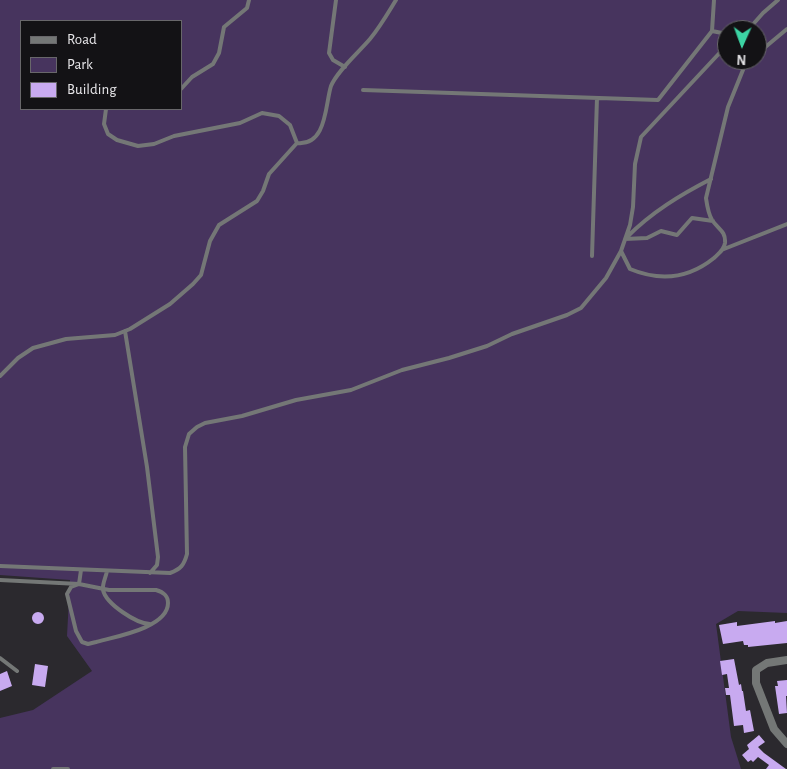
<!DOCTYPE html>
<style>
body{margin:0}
#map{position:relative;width:787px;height:769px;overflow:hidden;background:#2b292e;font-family:"Alegreya Sans",sans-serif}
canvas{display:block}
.legend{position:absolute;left:20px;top:20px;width:162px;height:90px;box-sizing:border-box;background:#131215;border:1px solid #68676a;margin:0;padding:6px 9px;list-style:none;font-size:15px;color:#e7e6e9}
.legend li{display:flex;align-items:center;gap:10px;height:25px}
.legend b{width:25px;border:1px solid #68676a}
.north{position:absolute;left:717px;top:20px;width:50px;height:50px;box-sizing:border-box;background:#131215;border:1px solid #68676a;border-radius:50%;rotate:182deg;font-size:14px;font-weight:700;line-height:20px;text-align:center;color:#e7e6e9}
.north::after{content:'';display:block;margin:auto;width:18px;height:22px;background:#3cd4a4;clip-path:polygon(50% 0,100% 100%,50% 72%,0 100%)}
</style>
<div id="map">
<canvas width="787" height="769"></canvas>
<ul class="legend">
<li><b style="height:6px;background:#747776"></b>Road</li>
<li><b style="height:14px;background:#47345e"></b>Park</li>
<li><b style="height:14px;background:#c8aaf0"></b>Building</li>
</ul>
<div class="north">N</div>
</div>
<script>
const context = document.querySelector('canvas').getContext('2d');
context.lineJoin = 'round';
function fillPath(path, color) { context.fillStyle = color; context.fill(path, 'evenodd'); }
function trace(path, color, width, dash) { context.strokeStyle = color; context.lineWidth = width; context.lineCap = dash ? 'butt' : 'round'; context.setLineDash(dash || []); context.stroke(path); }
const green = new Path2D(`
 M 0,0 L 787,0 L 787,613 L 738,611 L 716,624 L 731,737 L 741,769 L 0,769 L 0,718 L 33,710 L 92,671 L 67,636 L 70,580 L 0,575 ZM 21,21 L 181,21 L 181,109 L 21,109 ZM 727,30 L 757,30 L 757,60 L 727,60 Z`);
const building = new Path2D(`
 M32 618a6 6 0 1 1 12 0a6 6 0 1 1-12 0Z
 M 775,621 L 775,623 L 787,621 L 787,643 L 748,647 L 748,645 L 744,645 L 743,641 L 723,644 L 719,625 L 737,622 L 737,626 Z
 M 734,659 L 739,685 L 741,684 L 742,691 L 743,691 L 746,711 L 750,710 L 754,731 L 744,733 L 743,725 L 734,726 L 730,695 L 726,695 L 725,688 L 729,688 L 727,674 L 722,675 L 720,661 Z
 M 35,664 L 48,666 L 45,687 L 32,685 Z
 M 7,671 L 12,686 L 0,691 L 0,674 Z
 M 787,680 L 787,696 L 786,696 L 787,713 L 779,714 L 775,686 L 778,686 L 777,681 Z
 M 759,735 L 765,742 L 758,747 L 764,753 L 786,769 L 766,769 L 769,765 L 758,757 L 753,762 L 751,760 L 748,762 L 742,755 L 749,749 L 747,745 Z`);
const lane = new Path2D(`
 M 336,0 L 329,53 L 333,60 L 345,67
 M 748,30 L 763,13 L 778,0
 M 712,31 L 714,0
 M 757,49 L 763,49 L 787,29
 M 181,89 L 192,77 L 213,64 L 219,53 L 224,27 L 247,8 L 249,0
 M 363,90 L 658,100 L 712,31 L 727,34
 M 106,109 L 104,124 L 108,134 L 117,140 L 138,146 L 154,144 L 174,136 L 240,123 L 262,113 L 279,116 L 290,125 L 297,143 C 327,146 325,105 331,86 C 337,71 359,52 370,39 C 380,27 388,13 396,0
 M 627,237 C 652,212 680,195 711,179
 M 625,239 L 647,238 L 661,231 L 677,235 L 692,218 L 713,221
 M 724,249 L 787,224
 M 621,251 L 630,269 C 659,281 688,279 714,258 C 719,253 724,250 725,243 C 726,231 718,229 712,220 C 708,213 707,205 706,198 L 728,107 L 747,60
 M 592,256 L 597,98
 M 125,331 L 147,467 L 158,557 L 157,565 L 150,573
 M 0,376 L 18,358 L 33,348 L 66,339 L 115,335 L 130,329 L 170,304 L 193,284 L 201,275 L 210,241 L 219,225 L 257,201 L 263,191 L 269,174 L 297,143
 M 0,566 L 170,573 C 181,569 184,565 187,554 L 185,447 L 189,434 L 197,427 L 205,423 L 242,416 L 296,400 L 351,390 L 402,370 L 449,358 L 487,346 L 512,334 L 567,315 L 581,308 L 606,278 L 621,251 L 630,225 L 633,207 L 635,164 L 641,137 L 727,45
 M 107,571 C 106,577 102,584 103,590 C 106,604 137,624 150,624
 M 0,580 L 79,584 L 109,590 L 156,590 C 163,592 168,595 168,603 C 168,628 114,637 96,642 L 88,644 L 82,642 L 76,631 L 67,594 L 71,587 L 79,584
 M 79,584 L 81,570
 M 0,658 L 17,671
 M 53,769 L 68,769`);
const street = new Path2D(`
 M 787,660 L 767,663 L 756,670 L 756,683 L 774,729 L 787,744`);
fillPath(green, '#47345e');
fillPath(building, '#c8aaf0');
trace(lane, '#747776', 4);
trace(street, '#747776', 8);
</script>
